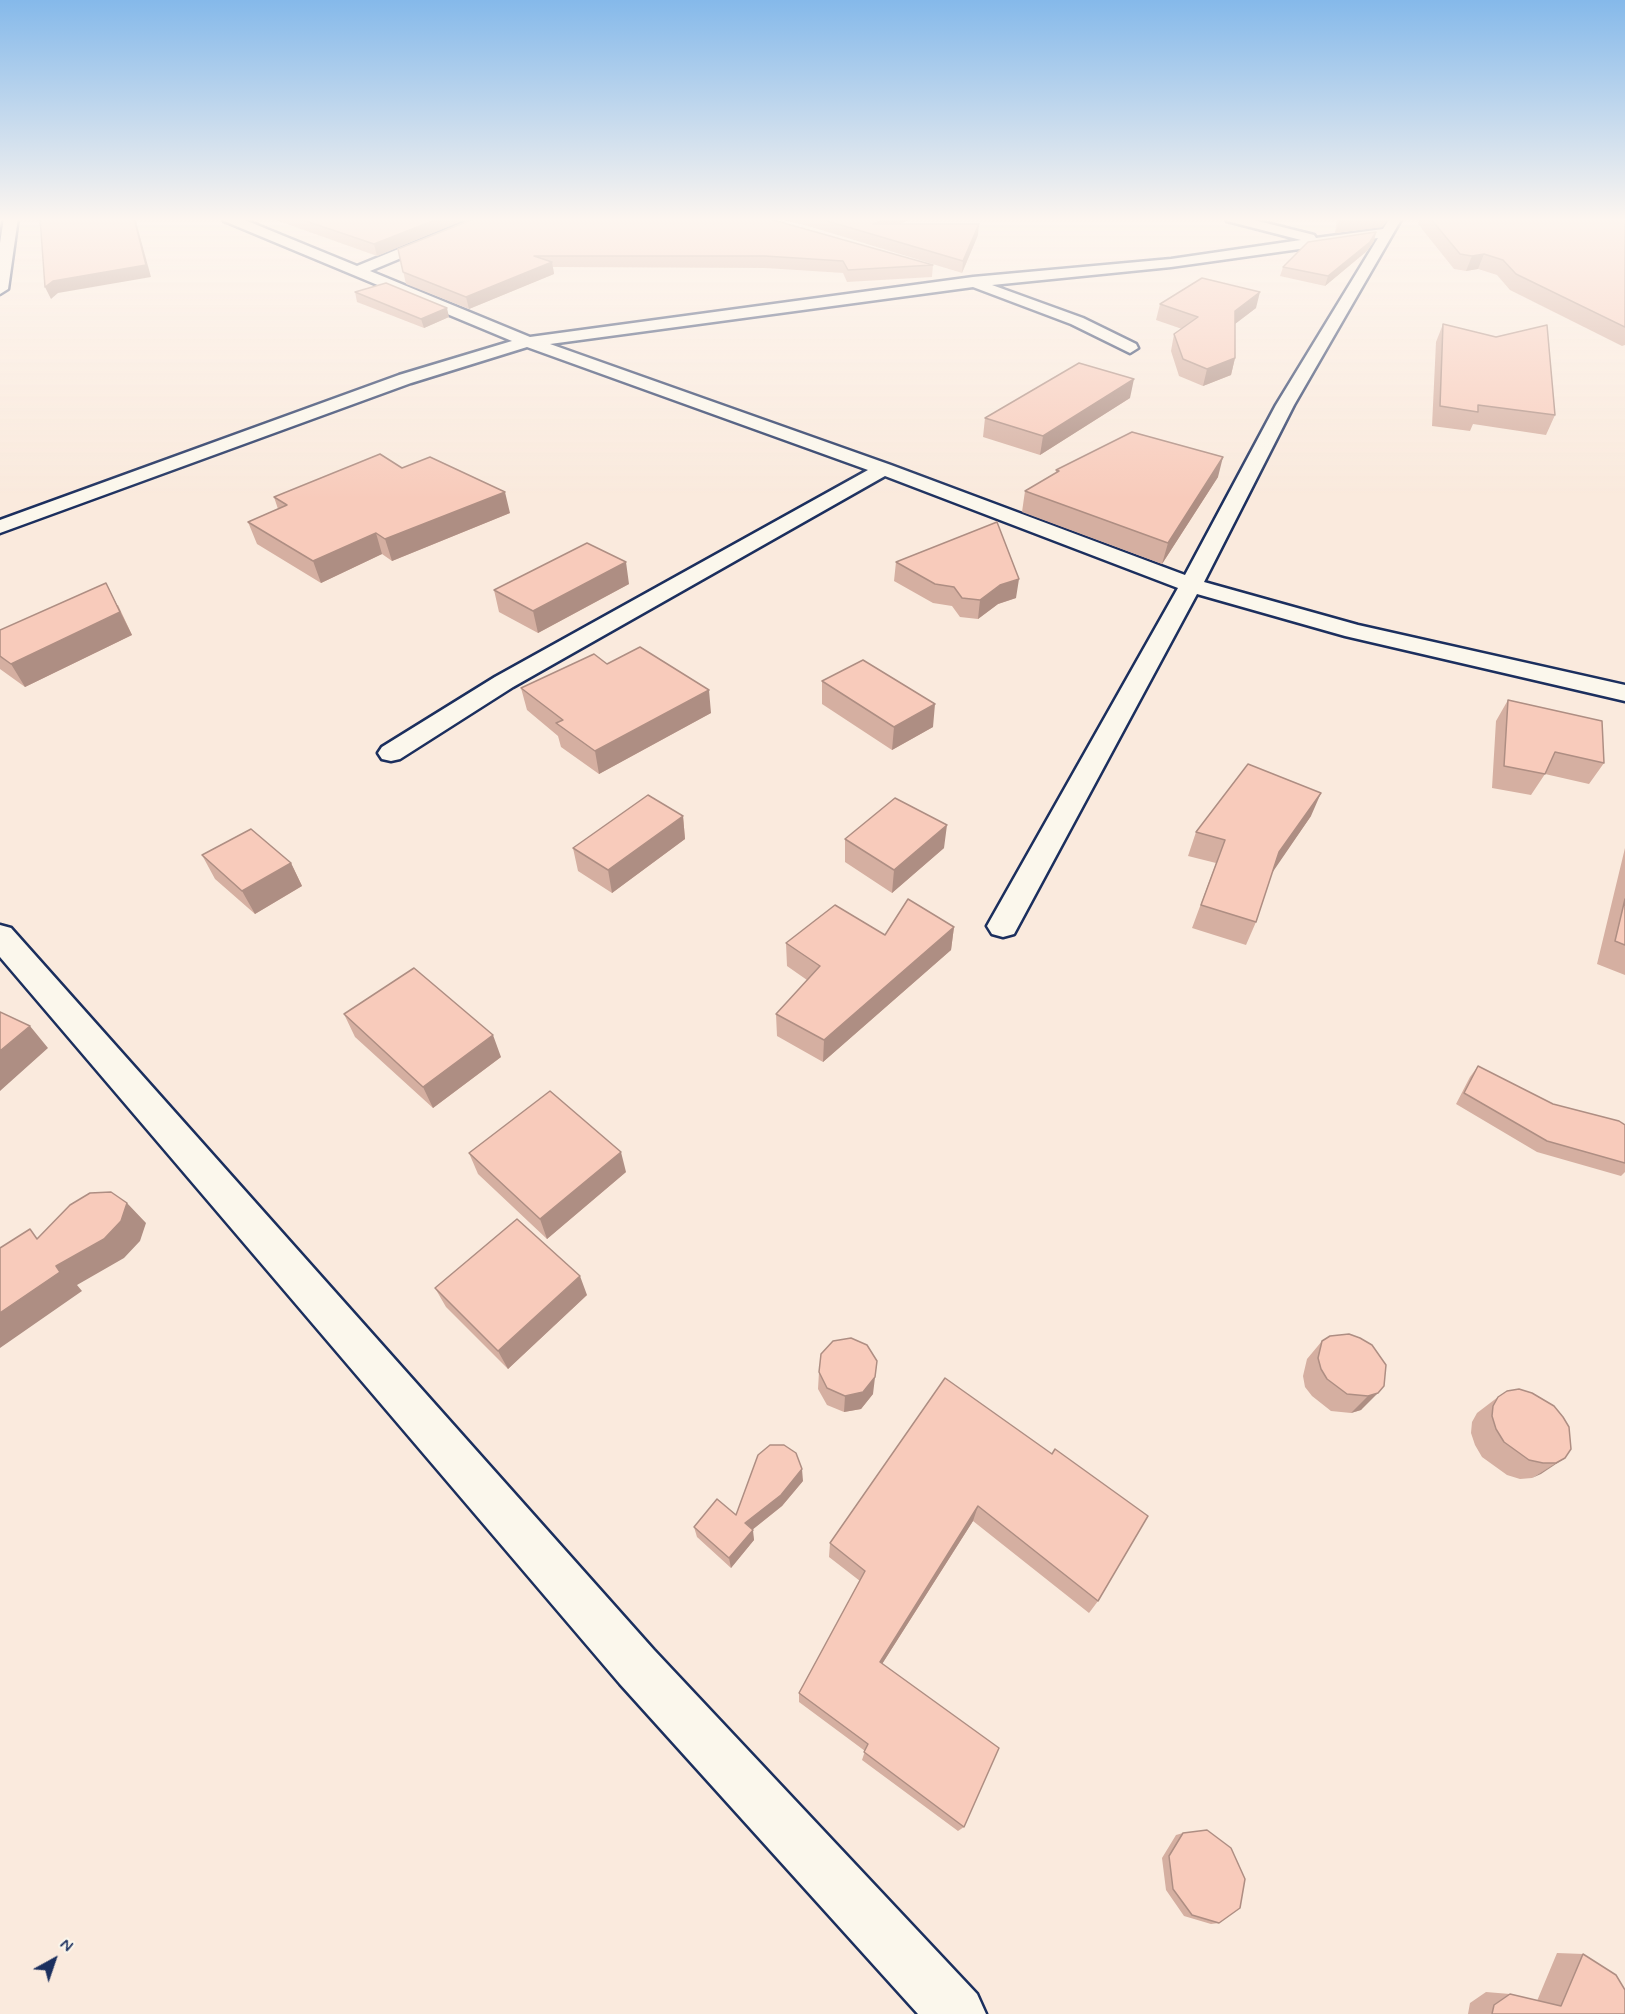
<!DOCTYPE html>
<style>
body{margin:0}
#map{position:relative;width:1625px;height:2014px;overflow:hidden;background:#faeadd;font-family:Mynerve,sans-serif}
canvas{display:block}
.north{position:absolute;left:24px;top:1930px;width:60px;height:60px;-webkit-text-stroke:4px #fbf7ec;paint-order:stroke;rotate:40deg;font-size:16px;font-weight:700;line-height:24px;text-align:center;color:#1b2f5e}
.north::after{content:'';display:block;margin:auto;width:21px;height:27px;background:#1b2f5e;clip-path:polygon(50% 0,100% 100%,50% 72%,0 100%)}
</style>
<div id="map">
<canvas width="1625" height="2014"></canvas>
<div class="north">N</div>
</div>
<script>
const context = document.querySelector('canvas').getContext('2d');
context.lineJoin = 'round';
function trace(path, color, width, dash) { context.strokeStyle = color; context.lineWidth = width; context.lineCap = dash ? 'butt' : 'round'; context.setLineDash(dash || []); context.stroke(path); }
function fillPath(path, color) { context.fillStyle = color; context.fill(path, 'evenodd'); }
const minor = new Path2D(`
 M 4,218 L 18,218 L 8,289 L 0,294 L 0,243 Z
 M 223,218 L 240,218 L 357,266 L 474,218 L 491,218 L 490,221 L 370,271 L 530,337 L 973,277 L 1171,259 L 1301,240 L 1227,221 L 1226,218 L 1246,218 L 1314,235 L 1316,238 L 1383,229 L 1390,218 L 1402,218 L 1294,405 L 1204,582 L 1358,625 L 1625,685 L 1625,701 L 1345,636 L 1197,594 L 1014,934 L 1003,937 L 992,934 L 987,926 L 1178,588 L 885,476 L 513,687 L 400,759 L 391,761 L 382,759 L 378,753 L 382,747 L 495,677 L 868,470 L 527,347 L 411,383 L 0,533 L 0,520 L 399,375 L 512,341 L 224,221 ZM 1378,238 L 1276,405 L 1185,575 L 891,465 L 550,344 L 973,287 L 1071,324 L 1130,353 L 1138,348 L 1136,344 L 1083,318 L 992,285 L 1171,267 Z
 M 0,925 L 11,928 L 654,1650 L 977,1994 L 986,2014 L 918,2014 L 620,1684 L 0,957 Z`);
const wall = new Path2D(`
 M 270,218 L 469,218 L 377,256 Z
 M 476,218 L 933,265 L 932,277 L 847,282 L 843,273 L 765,268 L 553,267 L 554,274 L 469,309 L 406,284 L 398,249 Z
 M 775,218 L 913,218 L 899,224 L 978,235 L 962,273 L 808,226 Z
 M 1337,218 L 1389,218 L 1382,227 L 1335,233 Z
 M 1420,218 L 1625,218 L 1625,345 L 1622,346 L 1510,290 L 1497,275 L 1478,269 L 1466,271 L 1454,269 L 1418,224 Z
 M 1376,232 L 1374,241 L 1367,251 L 1325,286 L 1280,276 L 1283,267 Z
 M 355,292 L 449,317 L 424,328 L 357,302 Z
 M 1160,304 L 1256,308 L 1235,324 L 1235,358 L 1231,375 L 1203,386 L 1179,376 L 1171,351 L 1174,334 L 1182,329 L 1156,320 Z
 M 1443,324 L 1555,415 L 1546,435 L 1473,424 L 1470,431 L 1432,426 L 1436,342 Z
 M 1130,398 L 1040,455 L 983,437 L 985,418 Z
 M 402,468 L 510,513 L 392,561 L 382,554 L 321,583 L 257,544 L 248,522 L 278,509 L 274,497 Z
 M 1056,470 L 1218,477 L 1162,564 L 1022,512 L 1025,491 L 1056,473 Z
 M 896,562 L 1016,598 L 998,604 L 978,619 L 960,617 L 952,606 L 933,603 L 894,581 Z
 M 629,584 L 538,633 L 499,612 L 494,590 Z
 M 118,605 L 132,635 L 25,687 L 0,669 L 0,630 Z
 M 607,664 L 711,713 L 599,774 L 561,747 L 558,736 L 527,710 L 521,688 Z
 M 822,681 L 933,727 L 892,750 L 822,704 Z
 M 1508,700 L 1604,763 L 1589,784 L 1545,774 L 1531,795 L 1492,788 L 1496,721 Z
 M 683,816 L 685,839 L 612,893 L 578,871 L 573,848 Z
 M 1311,816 L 1273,870 L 1256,922 L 1246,945 L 1192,928 L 1216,863 L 1188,856 L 1196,832 Z
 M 845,839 L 944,848 L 892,893 L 845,862 Z
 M 1625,848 L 1625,975 L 1597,964 Z
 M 202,855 L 291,863 L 302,886 L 255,914 L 215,879 Z
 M 954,927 L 951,950 L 823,1062 L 777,1036 L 776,1014 L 807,980 L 787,966 L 786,943 L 885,935 Z
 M 344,1014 L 501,1057 L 433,1108 L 355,1037 Z
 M 1478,1066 L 1553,1104 L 1625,1125 L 1625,1172 L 1621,1176 L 1537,1152 L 1456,1104 L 1470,1077 Z
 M 469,1153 L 626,1172 L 547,1239 L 478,1174 Z
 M 435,1288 L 587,1295 L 508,1369 L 446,1307 Z
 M 1322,1341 L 1386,1365 L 1361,1410 L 1351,1413 L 1331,1411 L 1312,1396 L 1305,1387 L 1303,1376 L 1307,1359 Z
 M 819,1372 L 873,1394 L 861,1409 L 844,1412 L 827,1405 L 818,1389 Z
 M 945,1378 L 1098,1601 L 1089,1613 L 973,1521 L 882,1664 L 964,1827 L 958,1831 L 862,1760 L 865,1751 L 799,1702 L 799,1693 L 860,1581 L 829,1557 L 830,1543 Z
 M 1498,1397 L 1565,1458 L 1532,1478 L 1520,1479 L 1507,1475 L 1482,1457 L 1475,1445 L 1471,1433 L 1472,1422 L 1477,1413 Z
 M 803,1481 L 782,1506 L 752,1530 L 754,1540 L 731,1568 L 697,1537 L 694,1527 L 736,1515 Z
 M 1183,1833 L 1219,1923 L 1211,1924 L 1184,1916 L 1166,1890 L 1162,1858 L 1176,1835 Z
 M 1557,1953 L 1583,1954 L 1625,2014 L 1468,2014 L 1470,2003 L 1486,1992 L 1510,1994 L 1537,2001 Z`);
const shadedWall = new Path2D(`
 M 134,218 L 135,218 L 151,277 L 58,293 L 51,299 L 45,287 Z
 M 440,218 L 469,218 L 377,256 L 374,244 Z
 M 888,218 L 913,218 L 873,235 L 873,224 Z
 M 1340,218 L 1389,218 L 1382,227 L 1335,233 Z
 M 979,224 L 978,235 L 962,273 L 963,261 Z
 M 1376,232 L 1374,241 L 1367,251 L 1325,286 L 1328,276 Z
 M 1484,254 L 1478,269 L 1466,271 L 1472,256 Z
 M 552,262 L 554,274 L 469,309 L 466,297 Z
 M 1260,292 L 1256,308 L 1231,327 L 1235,311 Z
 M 447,308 L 449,317 L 424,328 L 421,319 Z
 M 1235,358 L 1231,375 L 1203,386 L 1207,369 Z
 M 1134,379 L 1130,398 L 1040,455 L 1043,436 Z
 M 1223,457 L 1218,477 L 1162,564 L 1168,543 Z
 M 505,492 L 510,513 L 392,561 L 385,539 Z
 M 376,533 L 382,554 L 321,583 L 313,561 Z
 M 626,562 L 629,584 L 538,633 L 533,611 Z
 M 1019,579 L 1016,598 L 998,604 L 978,619 L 980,600 L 1000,585 Z
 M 106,583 L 132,635 L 25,687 L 11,664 Z
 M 709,690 L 711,713 L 599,774 L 595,751 Z
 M 935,704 L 933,727 L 892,750 L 894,727 Z
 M 1321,793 L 1311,816 L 1270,876 L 1279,852 Z
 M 683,816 L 685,839 L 612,893 L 608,870 Z
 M 947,825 L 944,848 L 892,893 L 894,870 Z
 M 291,863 L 302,886 L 255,914 L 242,891 Z
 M 954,927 L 951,950 L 823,1062 L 824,1040 Z
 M 30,1026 L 48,1048 L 0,1091 L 0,1051 Z
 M 493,1035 L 501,1057 L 433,1108 L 423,1087 Z
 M 621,1152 L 626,1172 L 547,1239 L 540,1219 Z
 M 127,1203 L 146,1223 L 140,1241 L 124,1258 L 77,1285 L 82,1291 L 0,1348 L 0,1313 Z
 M 580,1276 L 587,1295 L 508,1369 L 498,1351 Z
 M 877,1361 L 873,1394 L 861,1409 L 844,1412 L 845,1396 Z
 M 1378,1393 L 1361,1410 L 1351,1413 L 1368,1396 Z
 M 1565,1458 L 1541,1474 L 1532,1478 L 1556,1463 Z
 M 802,1469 L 803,1481 L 782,1506 L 747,1534 L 745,1523 Z
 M 978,1506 L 973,1521 L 877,1672 L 880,1662 Z
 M 753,1530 L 754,1540 L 731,1568 L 729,1558 Z`);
const building = new Path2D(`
 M 40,218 L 134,218 L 146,265 L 53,281 L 45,287 Z
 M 297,218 L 440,218 L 374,244 Z
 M 476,218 L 766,218 L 933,265 L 848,270 L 843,261 L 765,256 L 534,256 L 552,262 L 466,297 L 403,272 L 398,249 Z
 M 817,218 L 888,218 L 873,224 L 979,224 L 963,261 Z
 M 1430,218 L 1625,218 L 1625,327 L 1516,274 L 1503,260 L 1484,254 L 1472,256 L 1460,254 Z
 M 1376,232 L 1370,242 L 1328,276 L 1283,267 L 1308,242 Z
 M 1202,278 L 1260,292 L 1235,311 L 1235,358 L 1207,369 L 1183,359 L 1174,334 L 1198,317 L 1160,304 Z
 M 386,283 L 447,308 L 421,319 L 355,292 Z
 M 1443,324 L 1496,337 L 1547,325 L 1555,415 L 1478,405 L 1478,412 L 1440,406 Z
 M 1079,363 L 1134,379 L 1043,436 L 985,418 Z
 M 1132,432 L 1223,457 L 1168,543 L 1025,491 L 1059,471 L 1056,470 Z
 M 380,454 L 402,468 L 430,457 L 505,492 L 385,539 L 376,533 L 313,561 L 248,522 L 287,505 L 274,497 Z
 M 997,522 L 1019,579 L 1000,585 L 980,600 L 962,598 L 954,587 L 935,584 L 896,562 Z
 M 587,543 L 626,562 L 533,611 L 494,590 Z
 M 106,583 L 120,612 L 11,664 L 0,656 L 0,630 Z
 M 640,647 L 709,690 L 595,751 L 556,723 L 563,720 L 521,688 L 594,654 L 607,664 Z
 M 863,660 L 935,704 L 894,727 L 822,681 Z
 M 1508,700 L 1602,721 L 1604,763 L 1555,752 L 1545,774 L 1504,766 Z
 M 1248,764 L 1321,793 L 1279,852 L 1256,922 L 1201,905 L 1225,840 L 1196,832 Z
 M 648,795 L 683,816 L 608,870 L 573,848 Z
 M 895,798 L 947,825 L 894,870 L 845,839 Z
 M 251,829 L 291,863 L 242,891 L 202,855 Z
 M 908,899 L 954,927 L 824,1040 L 776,1014 L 820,966 L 786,943 L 835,905 L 885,935 Z
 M 1625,899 L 1625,945 L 1615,941 Z
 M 414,968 L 493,1035 L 423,1087 L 344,1014 Z
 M 0,1012 L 30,1026 L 0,1051 Z
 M 1478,1066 L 1553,1104 L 1619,1121 L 1625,1125 L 1625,1163 L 1547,1141 L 1464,1093 Z
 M 550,1091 L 621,1152 L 540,1219 L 469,1153 Z
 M 111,1192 L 127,1203 L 121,1221 L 104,1239 L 56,1266 L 60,1272 L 0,1313 L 0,1248 L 30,1229 L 37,1239 L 70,1205 L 90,1193 Z
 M 517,1219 L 580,1276 L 498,1351 L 435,1288 Z
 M 1349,1334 L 1360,1338 L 1372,1345 L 1386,1365 L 1384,1386 L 1378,1393 L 1368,1396 L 1347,1394 L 1327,1379 L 1321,1369 L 1318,1358 L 1322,1341 L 1330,1336 Z
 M 851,1338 L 867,1345 L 877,1361 L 875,1377 L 863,1392 L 845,1396 L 827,1388 L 819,1372 L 821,1354 L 833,1341 Z
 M 945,1378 L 1052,1454 L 1055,1449 L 1148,1516 L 1098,1601 L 978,1506 L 880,1662 L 999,1748 L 964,1827 L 864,1752 L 868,1744 L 799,1693 L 865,1571 L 830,1543 Z
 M 1519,1389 L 1532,1393 L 1554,1406 L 1563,1417 L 1569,1427 L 1571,1449 L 1565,1458 L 1556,1463 L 1543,1463 L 1529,1460 L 1504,1442 L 1496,1429 L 1492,1416 L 1493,1406 L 1498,1397 L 1507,1391 Z
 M 770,1445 L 784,1445 L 796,1453 L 802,1469 L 781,1495 L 745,1523 L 753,1530 L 729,1558 L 694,1527 L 717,1499 L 736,1515 L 758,1455 Z
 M 1207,1830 L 1231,1848 L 1245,1879 L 1240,1908 L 1219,1923 L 1192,1915 L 1173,1889 L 1169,1856 L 1183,1833 Z
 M 1583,1954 L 1616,1975 L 1625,1990 L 1625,2014 L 1492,2014 L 1494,2005 L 1510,1994 L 1561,2006 Z`);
trace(minor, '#1b2f5e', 5);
fillPath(minor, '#fbf7ec');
fillPath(wall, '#d5afa1');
fillPath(shadedWall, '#ae8e83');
fillPath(building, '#f8cbbb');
trace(building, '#ae8e83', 1.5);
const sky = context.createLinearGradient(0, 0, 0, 499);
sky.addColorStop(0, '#85b9ea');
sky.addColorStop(0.44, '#fdf6f0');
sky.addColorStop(1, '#fdf6f000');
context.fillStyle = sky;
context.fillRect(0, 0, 1625, 499);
</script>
